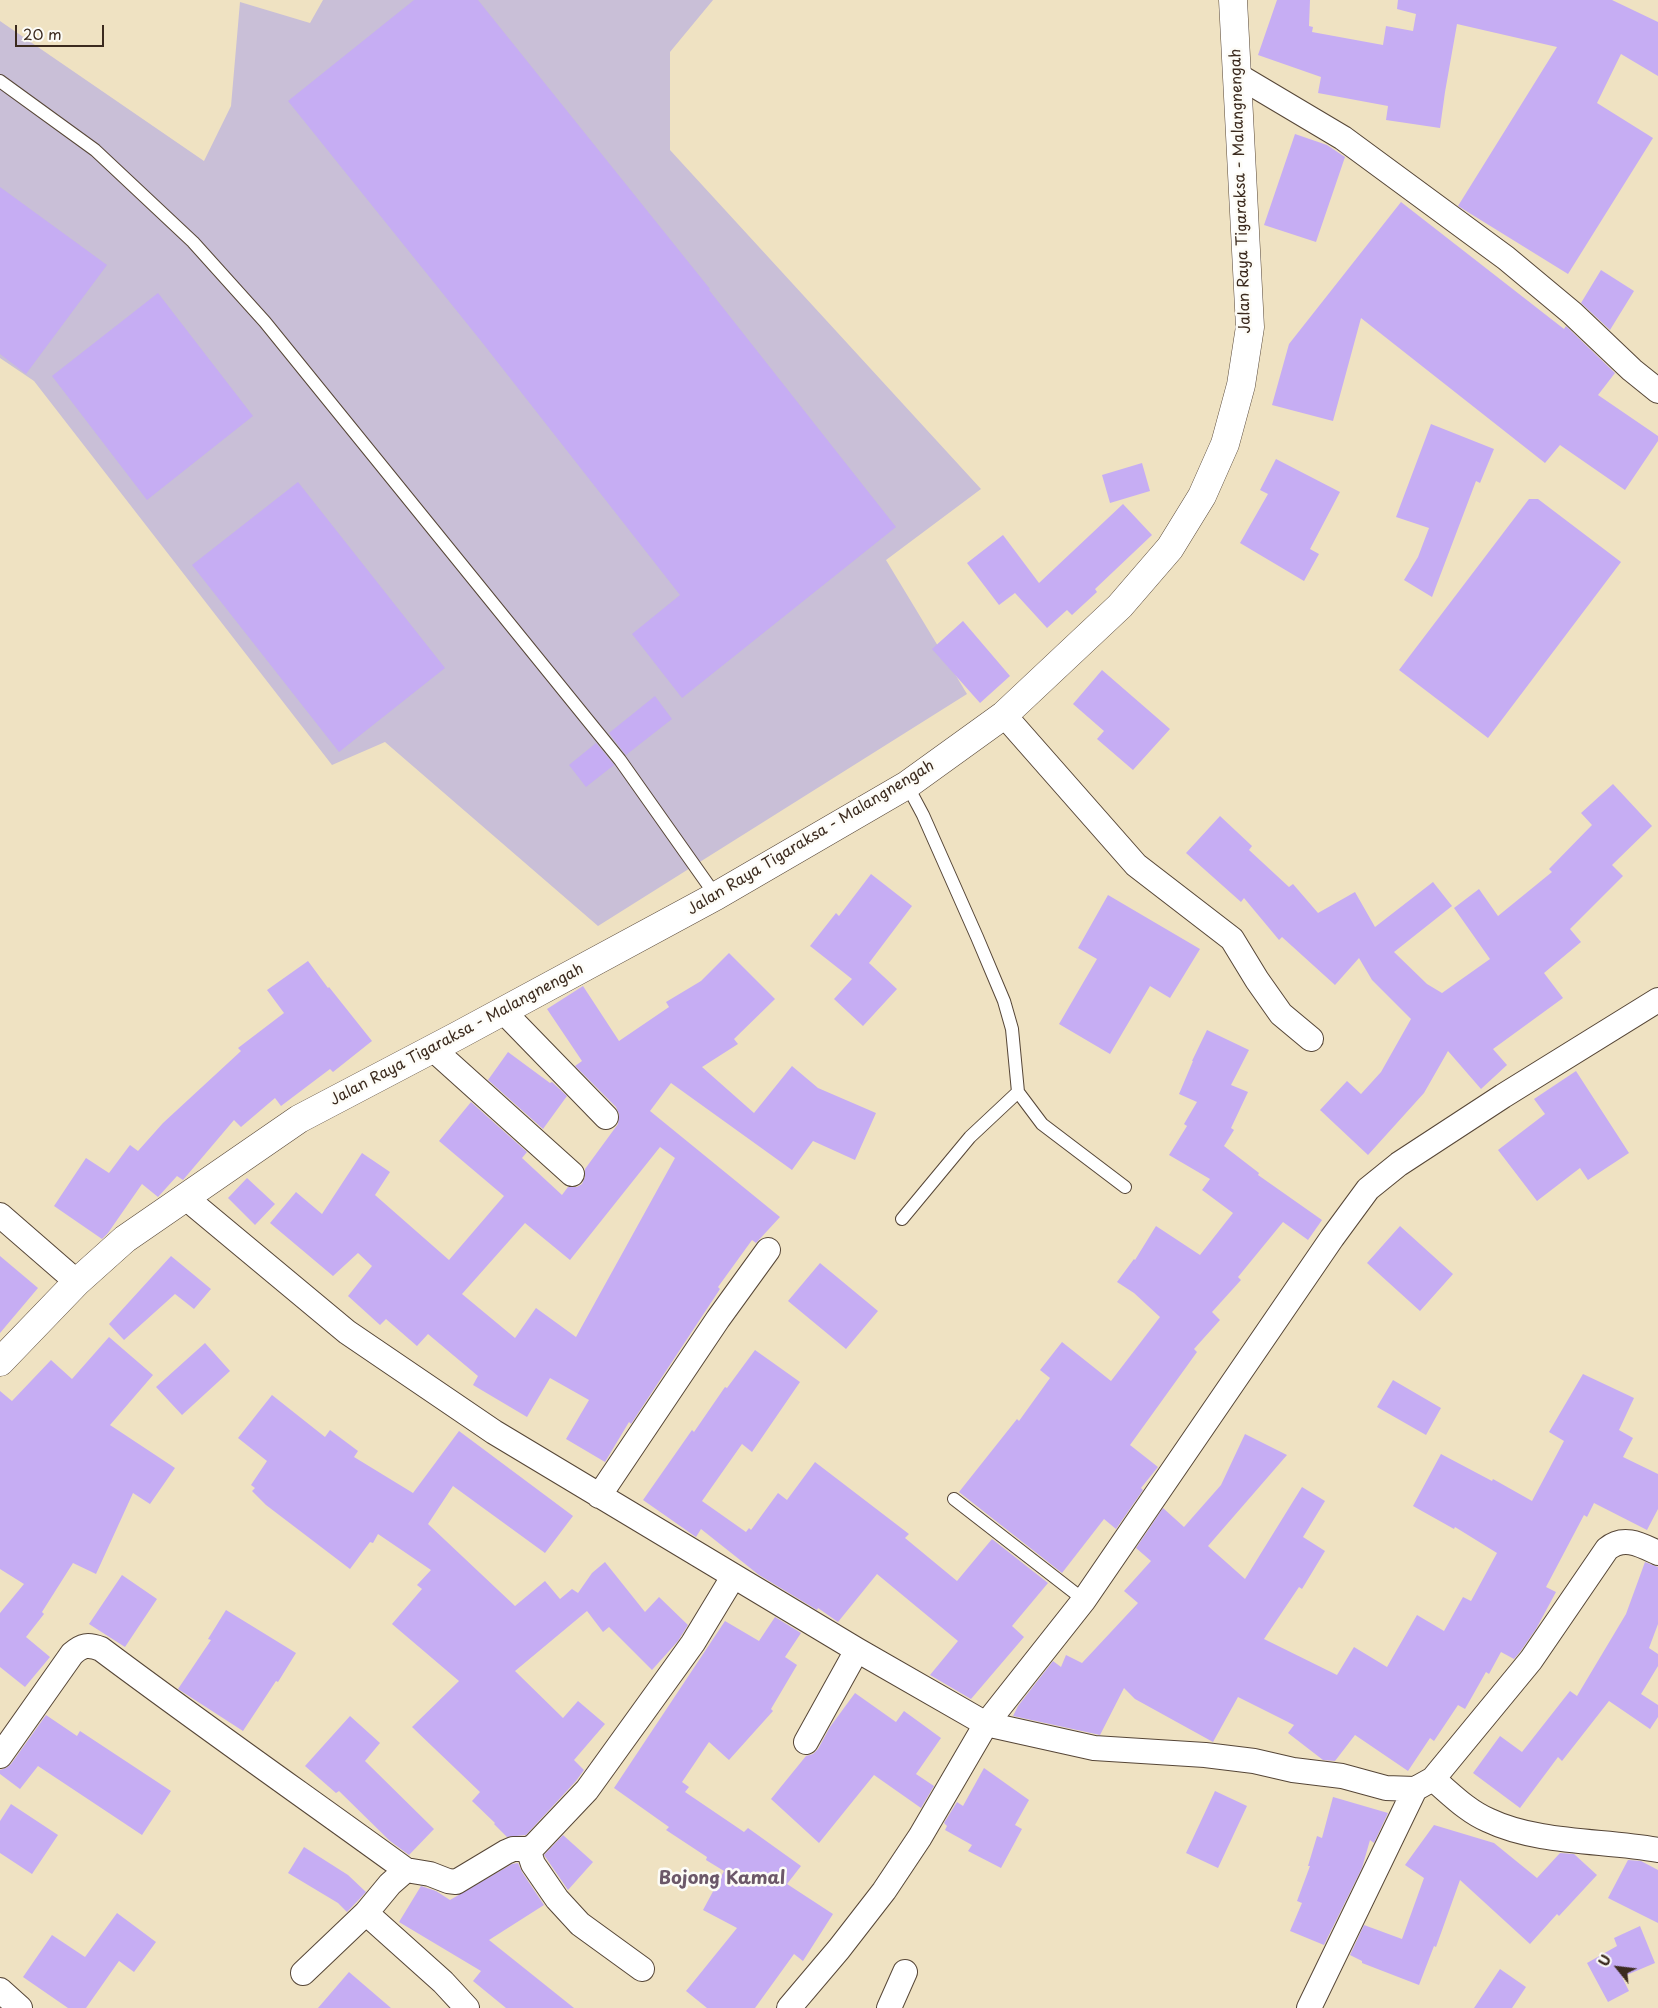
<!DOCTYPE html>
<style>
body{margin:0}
#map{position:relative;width:1658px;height:2008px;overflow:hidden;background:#efe2c2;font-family:"Playpen Sans",sans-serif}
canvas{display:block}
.north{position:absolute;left:1593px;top:1943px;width:50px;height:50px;-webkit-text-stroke:4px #fdfcf7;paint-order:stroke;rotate:299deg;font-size:14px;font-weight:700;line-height:20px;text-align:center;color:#3b2a1e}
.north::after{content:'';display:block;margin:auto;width:18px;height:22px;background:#3b2a1e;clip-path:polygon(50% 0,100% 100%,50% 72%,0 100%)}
.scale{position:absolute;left:15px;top:25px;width:89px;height:22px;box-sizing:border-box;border:2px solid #3b2a1e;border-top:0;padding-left:6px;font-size:15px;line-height:18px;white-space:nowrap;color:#3b2a1e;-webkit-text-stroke:4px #fdfcf7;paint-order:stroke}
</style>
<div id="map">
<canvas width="1658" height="2008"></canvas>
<div class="north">U</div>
<div class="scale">20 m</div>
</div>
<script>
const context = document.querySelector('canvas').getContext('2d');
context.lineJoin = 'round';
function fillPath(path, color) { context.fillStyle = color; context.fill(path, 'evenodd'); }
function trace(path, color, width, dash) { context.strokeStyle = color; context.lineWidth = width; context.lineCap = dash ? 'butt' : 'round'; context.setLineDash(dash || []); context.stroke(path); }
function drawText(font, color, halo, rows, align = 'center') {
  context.font = font + ' "Playpen Sans",sans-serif'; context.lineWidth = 5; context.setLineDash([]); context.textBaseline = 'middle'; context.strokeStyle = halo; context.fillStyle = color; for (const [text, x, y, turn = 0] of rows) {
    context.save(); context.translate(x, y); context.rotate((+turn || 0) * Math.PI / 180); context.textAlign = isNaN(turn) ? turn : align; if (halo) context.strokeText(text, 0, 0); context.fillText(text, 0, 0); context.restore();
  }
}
const industrial = new Path2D(`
 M 323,0 L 713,0 L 670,52 L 670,150 L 981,489 L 886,560 L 967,694 L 598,926 L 385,742 L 332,765 L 34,381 L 0,358 L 0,21 L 204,161 L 231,106 L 240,2 L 310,23 Z`);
const building = new Path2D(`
 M 414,0 L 478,0 L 710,289 L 709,290 L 896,527 L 682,698 L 632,634 L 680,595 L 481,341 L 288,101 Z
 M 1277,0 L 1310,0 L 1309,26 L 1313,27 L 1312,32 L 1383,45 L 1386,26 L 1413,31 L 1416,14 L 1397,9 L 1398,0 L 1612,0 L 1658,22 L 1658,76 L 1621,54 L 1597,103 L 1653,138 L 1568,274 L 1458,206 L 1557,47 L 1457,24 L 1445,92 L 1440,128 L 1386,120 L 1388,106 L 1318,93 L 1321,77 L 1258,55 Z
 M 1295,134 L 1327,145 L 1345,157 L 1316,242 L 1264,225 Z
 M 0,187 L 107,265 L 26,374 L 0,354 Z
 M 1401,202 L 1564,329 L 1566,326 L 1615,373 L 1598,395 L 1658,436 L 1658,441 L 1625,490 L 1560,445 L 1545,463 L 1361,318 L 1333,421 L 1272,405 L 1289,344 Z
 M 1601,270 L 1634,291 L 1610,330 L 1581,303 Z
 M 158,293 L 253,416 L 147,500 L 52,376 Z
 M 1431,424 L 1494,449 L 1480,483 L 1476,481 L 1432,597 L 1404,580 L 1418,557 L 1429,528 L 1396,517 Z
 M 1276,459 L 1340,492 L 1310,549 L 1319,554 L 1304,581 L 1240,543 L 1268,494 L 1260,490 Z
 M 1142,463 L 1150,491 L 1110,503 L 1102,475 Z
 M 298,482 L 445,668 L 339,752 L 192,565 Z
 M 1529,499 L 1538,499 L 1621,562 L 1488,738 L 1399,670 Z
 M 1123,504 L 1152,535 L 1095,589 L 1097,592 L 1072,615 L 1067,610 L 1047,628 L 1015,593 L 999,605 L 967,563 L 1003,535 L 1039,583 Z
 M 963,621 L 1010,676 L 980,703 L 932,649 Z
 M 1102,670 L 1170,729 L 1133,770 L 1097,739 L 1104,731 L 1073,704 Z
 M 655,696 L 672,719 L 626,755 L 609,733 Z
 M 596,743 L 614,765 L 586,787 L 569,765 Z
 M 1613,784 L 1652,826 L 1612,865 L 1623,876 L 1570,929 L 1581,942 L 1544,973 L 1563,998 L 1493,1049 L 1507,1065 L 1481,1089 L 1448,1051 L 1424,1093 L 1368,1155 L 1320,1110 L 1347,1081 L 1361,1094 L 1381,1072 L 1411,1019 L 1372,980 L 1359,958 L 1335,985 L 1282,937 L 1279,940 L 1244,898 L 1241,902 L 1186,853 L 1220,816 L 1252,846 L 1249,850 L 1289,887 L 1293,884 L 1318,913 L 1355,892 L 1375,927 L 1433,882 L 1452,906 L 1394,952 L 1427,984 L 1442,993 L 1490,959 L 1454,908 L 1479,889 L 1498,916 L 1552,872 L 1549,869 L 1592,825 L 1581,813 Z
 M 871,874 L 912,906 L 869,963 L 897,989 L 863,1026 L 834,999 L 852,979 L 810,946 L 836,913 L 839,916 Z
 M 1108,895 L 1200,949 L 1170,998 L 1150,986 L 1110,1054 L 1059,1024 L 1097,959 L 1078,948 Z
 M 729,953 L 775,999 L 734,1039 L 738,1044 L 702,1067 L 754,1113 L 792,1066 L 818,1088 L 876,1113 L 855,1160 L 813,1141 L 792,1170 L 671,1083 L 650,1111 L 780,1217 L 756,1243 L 752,1240 L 718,1287 L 720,1289 L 631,1424 L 629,1422 L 605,1462 L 566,1439 L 589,1400 L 550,1378 L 527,1417 L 473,1385 L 478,1376 L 428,1334 L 417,1346 L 386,1319 L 380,1325 L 348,1296 L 372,1266 L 358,1253 L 333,1276 L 270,1223 L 296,1192 L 322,1214 L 362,1153 L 390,1172 L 375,1195 L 449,1260 L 504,1196 L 439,1141 L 471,1102 L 527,1152 L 522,1158 L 562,1195 L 568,1187 L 577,1187 L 582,1184 L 585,1177 L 585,1169 L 618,1124 L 619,1114 L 616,1107 L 575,1066 L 582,1061 L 547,1009 L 583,986 L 619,1041 L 669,1007 L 666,1002 L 701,981 ZM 660,1147 L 675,1158 L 576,1337 L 536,1308 L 515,1338 L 462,1294 L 525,1223 L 570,1260 Z
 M 308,961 L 328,988 L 329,987 L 372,1041 L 333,1072 L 330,1069 L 281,1106 L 275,1098 L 241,1127 L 234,1120 L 183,1180 L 177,1176 L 158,1197 L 142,1184 L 108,1233 L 102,1239 L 54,1206 L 86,1158 L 109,1173 L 130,1145 L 138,1151 L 163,1123 L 241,1051 L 238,1048 L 284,1013 L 267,990 Z
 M 1207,1030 L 1249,1050 L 1231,1085 L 1248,1092 L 1231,1128 L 1234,1130 L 1224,1146 L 1259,1173 L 1258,1175 L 1322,1220 L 1308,1240 L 1283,1222 L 1238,1277 L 1241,1280 L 1212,1312 L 1220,1320 L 1194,1349 L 1197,1352 L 1130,1445 L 1158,1467 L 1141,1488 L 1143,1490 L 1116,1529 L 1104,1519 L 1062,1573 L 959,1492 L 1017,1419 L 1019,1421 L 1050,1378 L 1040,1370 L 1062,1342 L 1111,1381 L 1160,1317 L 1134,1293 L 1117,1282 L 1134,1259 L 1135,1260 L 1156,1226 L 1200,1255 L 1233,1213 L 1202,1190 L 1210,1179 L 1169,1155 L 1187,1126 L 1184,1124 L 1197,1102 L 1179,1094 L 1193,1061 L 1192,1061 Z
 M 508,1052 L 550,1083 L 552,1082 L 567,1096 L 543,1129 L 488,1080 Z
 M 1576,1071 L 1629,1153 L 1588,1180 L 1580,1168 L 1537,1201 L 1498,1150 L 1545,1114 L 1534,1099 Z
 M 247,1178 L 275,1204 L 255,1225 L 228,1198 Z
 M 1400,1226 L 1453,1274 L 1420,1311 L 1367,1263 Z
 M 0,1256 L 38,1288 L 0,1333 Z
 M 171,1256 L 211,1289 L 194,1309 L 175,1294 L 124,1340 L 109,1324 Z
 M 820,1263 L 878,1311 L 846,1349 L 788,1301 Z
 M 109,1337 L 153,1375 L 110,1425 L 175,1468 L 150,1504 L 133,1493 L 96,1574 L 73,1563 L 42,1612 L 44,1614 L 26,1637 L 50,1657 L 25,1687 L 0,1667 L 0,1613 L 24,1584 L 0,1569 L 0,1391 L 12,1401 L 51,1360 L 72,1379 Z
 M 205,1343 L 230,1371 L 182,1415 L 156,1387 Z
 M 755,1350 L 800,1382 L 752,1452 L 742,1444 L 702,1501 L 746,1532 L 749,1528 L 751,1530 L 778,1493 L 787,1500 L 815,1462 L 909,1534 L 905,1538 L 957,1581 L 992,1539 L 1048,1583 L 1012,1626 L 1024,1637 L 971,1699 L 930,1675 L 958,1641 L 877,1574 L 838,1622 L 818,1608 L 817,1610 L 759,1575 L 701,1529 L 696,1537 L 643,1500 L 692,1430 L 694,1432 L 725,1387 L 727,1388 Z
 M 1583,1374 L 1634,1398 L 1619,1430 L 1633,1438 L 1623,1457 L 1658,1474 L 1658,1509 L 1647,1530 L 1594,1503 L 1587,1517 L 1584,1515 L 1546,1587 L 1556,1592 L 1536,1629 L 1520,1652 L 1514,1659 L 1501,1652 L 1489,1674 L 1486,1672 L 1465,1709 L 1458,1705 L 1434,1741 L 1430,1738 L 1408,1771 L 1355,1735 L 1335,1761 L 1323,1760 L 1288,1733 L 1294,1725 L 1238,1697 L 1213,1742 L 1135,1699 L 1124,1688 L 1100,1735 L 1013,1716 L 1018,1706 L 1053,1661 L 1061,1667 L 1066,1655 L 1082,1663 L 1138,1603 L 1124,1591 L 1151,1561 L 1136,1548 L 1163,1508 L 1184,1527 L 1221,1485 L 1245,1434 L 1287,1455 L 1208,1546 L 1245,1579 L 1302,1487 L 1325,1501 L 1303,1537 L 1325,1551 L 1302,1589 L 1299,1587 L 1264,1639 L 1337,1675 L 1354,1647 L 1387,1667 L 1417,1615 L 1444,1631 L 1463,1597 L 1471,1601 L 1497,1553 L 1455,1527 L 1454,1529 L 1413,1506 L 1441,1454 L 1492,1481 L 1493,1479 L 1532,1501 L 1564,1441 L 1549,1432 Z
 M 1393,1380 L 1441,1408 L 1426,1435 L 1377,1407 Z
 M 272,1395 L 325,1437 L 330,1430 L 358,1451 L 354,1457 L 413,1493 L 459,1431 L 573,1516 L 545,1553 L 453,1486 L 428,1524 L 515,1606 L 545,1581 L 560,1599 L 572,1589 L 578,1593 L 592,1573 L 605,1562 L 645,1612 L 659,1597 L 688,1625 L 678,1641 L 652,1670 L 609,1627 L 603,1632 L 587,1611 L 515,1671 L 563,1718 L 578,1701 L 605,1724 L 574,1760 L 584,1770 L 576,1781 L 526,1835 L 507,1837 L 494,1824 L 495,1823 L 472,1801 L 480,1792 L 412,1727 L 459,1681 L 392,1624 L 422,1589 L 417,1585 L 431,1570 L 378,1534 L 373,1543 L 370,1542 L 350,1569 L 266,1505 L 252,1491 L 255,1488 L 251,1485 L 267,1461 L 238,1438 Z
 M 1645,1562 L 1658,1567 L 1658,1624 L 1649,1648 L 1658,1654 L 1658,1666 L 1641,1694 L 1658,1705 L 1658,1717 L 1650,1729 L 1609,1701 L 1562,1761 L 1558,1757 L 1520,1808 L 1473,1773 L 1500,1736 L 1522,1752 L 1570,1691 L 1577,1696 L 1626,1614 Z
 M 122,1575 L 157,1599 L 125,1647 L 89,1624 Z
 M 226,1610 L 296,1653 L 278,1682 L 276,1681 L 243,1731 L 178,1689 L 211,1640 L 208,1639 Z
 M 775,1617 L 801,1633 L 785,1657 L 797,1665 L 771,1709 L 773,1711 L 729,1760 L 709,1742 L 682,1782 L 689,1787 L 685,1792 L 744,1832 L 748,1828 L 801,1866 L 787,1884 L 833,1914 L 803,1961 L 794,1954 L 755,2008 L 707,2008 L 686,1991 L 737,1928 L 703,1910 L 724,1871 L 706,1860 L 707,1857 L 666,1830 L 669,1827 L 614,1788 L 725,1621 L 759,1641 Z
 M 855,1693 L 896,1722 L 904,1711 L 941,1738 L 916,1774 L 934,1786 L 921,1808 L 874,1775 L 819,1843 L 771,1799 L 806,1756 L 813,1754 L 818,1749 L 830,1727 Z
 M 46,1715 L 77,1736 L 80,1731 L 171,1791 L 142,1835 L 38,1766 L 20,1789 L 0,1774 L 0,1770 L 6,1768 L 11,1764 Z
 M 350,1716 L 380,1743 L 365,1761 L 434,1829 L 409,1855 L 390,1841 L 339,1791 L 336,1793 L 305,1766 Z
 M 984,1768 L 1029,1800 L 1015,1825 L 1022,1829 L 1001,1868 L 968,1851 L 972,1845 L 945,1830 L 947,1826 L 944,1823 L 957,1802 L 963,1806 Z
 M 1215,1791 L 1247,1806 L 1218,1868 L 1186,1853 Z
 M 1333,1797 L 1388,1813 L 1374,1843 L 1370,1840 L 1362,1868 L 1324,1945 L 1290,1931 L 1302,1903 L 1297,1901 L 1310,1866 L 1308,1866 L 1317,1836 L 1322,1838 Z
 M 11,1804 L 58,1835 L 32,1874 L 0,1853 L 0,1821 Z
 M 1434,1825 L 1494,1843 L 1537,1878 L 1560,1853 L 1574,1854 L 1597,1875 L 1559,1916 L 1557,1914 L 1530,1944 L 1460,1880 L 1436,1947 L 1434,1946 L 1419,1985 L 1362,1963 L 1362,1961 L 1350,1955 L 1364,1925 L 1402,1939 L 1424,1878 L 1405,1865 Z
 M 563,1835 L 593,1862 L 568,1890 L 544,1855 Z
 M 304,1847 L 348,1875 L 366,1892 L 347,1912 L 338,1903 L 288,1873 Z
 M 1628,1860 L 1641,1861 L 1658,1870 L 1658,1923 L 1608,1898 Z
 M 518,1863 L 522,1872 L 544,1905 L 489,1940 L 574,2008 L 506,2008 L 473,1981 L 481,1971 L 399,1922 L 421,1886 L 436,1891 L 450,1900 L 512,1864 Z
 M 117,1913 L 156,1942 L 134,1972 L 119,1961 L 86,2008 L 68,2008 L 23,1977 L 52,1935 L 85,1957 Z
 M 1640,1926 L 1655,1963 L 1622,1977 L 1629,1991 L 1608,2002 L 1587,1963 L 1617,1946 L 1614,1938 Z
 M 1500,1969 L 1526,1987 L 1512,2008 L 1474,2008 Z
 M 349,1972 L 391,2008 L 318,2008 Z`);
const lane = new Path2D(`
 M 0,81 L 95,150 L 193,242 L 265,322 L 620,760 L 716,896
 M 907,785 L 923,815 L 977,937 L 1004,1001 L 1012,1029 L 1018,1092 L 1042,1124 L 1125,1187
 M 902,1219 L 970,1137 L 1018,1092
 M 954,1499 L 1084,1600`);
const street = new Path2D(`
 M 1237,75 L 1343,138 L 1506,258 L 1572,313 L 1632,370 L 1658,391
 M 1004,715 L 1136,865 L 1232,939 L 1257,980 L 1281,1014 L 1311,1039
 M 503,1011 L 606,1117
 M 433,1049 L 572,1174
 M 186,1198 L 347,1332 L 494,1432 L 857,1650 L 986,1724 L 1094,1748 L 1205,1755 L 1254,1761 L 1293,1770 L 1342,1776 L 1386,1788 L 1415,1789 L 1433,1779 L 1531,1660 L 1607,1549 C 1624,1535 1641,1545 1658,1553
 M 0,1215 L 77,1282
 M 599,1496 L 718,1319 L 768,1250
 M 806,1742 L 857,1650
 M 0,1756 L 72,1654 C 82,1645 88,1644 101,1649 C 201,1724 304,1796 406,1870
 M 1433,1779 C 1451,1794 1467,1811 1488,1820 C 1538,1844 1604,1840 1658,1850
 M 528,1849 L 533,1864 L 557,1899 L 580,1924 L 642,1969
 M 366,1913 L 443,1982 L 467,2008
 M 303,1973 L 366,1913 L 390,1884 L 406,1870 L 430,1874 L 448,1881 L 456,1882 L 506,1852 L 513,1849 L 528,1849 L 534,1846 L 587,1790 L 693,1643 L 733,1577
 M 0,1990 L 20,2008
 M 789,2008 L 839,1949 L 884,1891 L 920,1837 L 986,1724 L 1084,1600 L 1332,1238 L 1368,1189 L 1399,1164 L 1503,1096 L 1658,1000
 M 889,2008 L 905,1972
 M 1309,2008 L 1415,1789`);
const primary = new Path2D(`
 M 0,1362 L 77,1282 L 125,1239 L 299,1119 L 457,1036 L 716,896 L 907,785 L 1004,715 L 1120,606 L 1170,548 L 1202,496 L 1225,444 L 1241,385 L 1250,327 L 1233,0`);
const streetNames = [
 ["Jalan Raya Tigaraksa - Malangnengah",1241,191,-92],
 ["Jalan Raya Tigaraksa - Malangnengah",811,838,-31],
 ["Jalan Raya Tigaraksa - Malangnengah",457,1035,-28]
];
const quarterNames = [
 ["Bojong Kamal",722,1879]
];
fillPath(industrial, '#c9bfd7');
fillPath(building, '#c6adf3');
trace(lane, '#564637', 14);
trace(street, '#564637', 26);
trace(primary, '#564637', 29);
trace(lane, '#fff', 12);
trace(street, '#fff', 24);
trace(primary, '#fff', 28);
drawText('15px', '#3b2a1e', '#fdfcf7', streetNames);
drawText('bold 18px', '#6c5869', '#fdfcf7', quarterNames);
</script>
